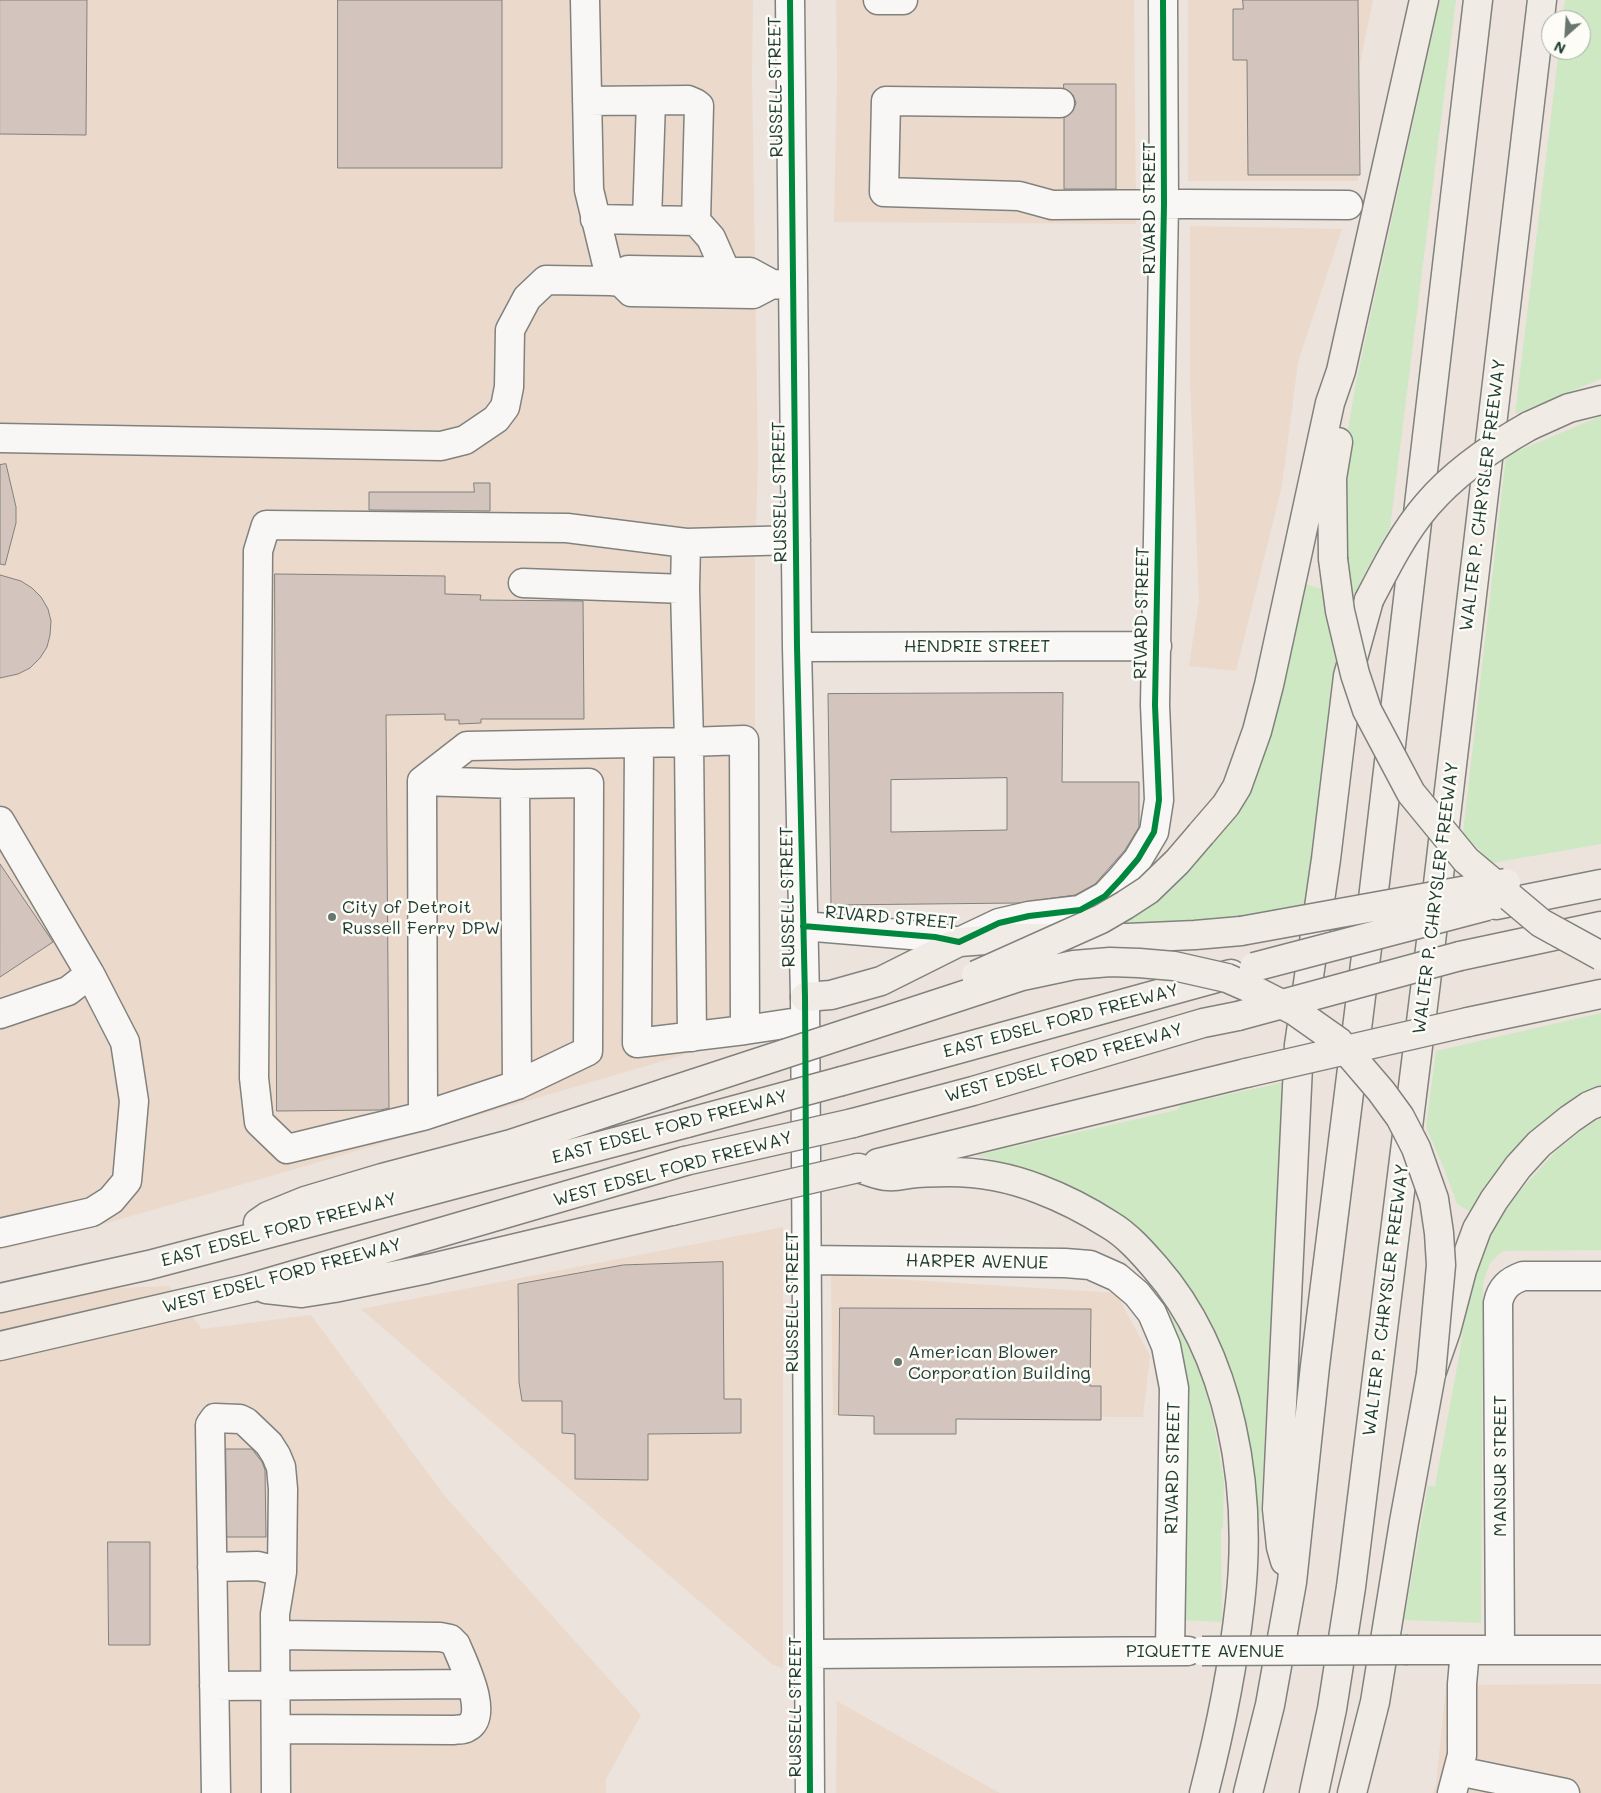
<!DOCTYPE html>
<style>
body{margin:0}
#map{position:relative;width:1601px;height:1793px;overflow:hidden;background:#ece3dc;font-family:Mali,sans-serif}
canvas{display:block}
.north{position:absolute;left:1541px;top:10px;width:50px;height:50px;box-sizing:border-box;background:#fdfcf7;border:1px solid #a4b0a9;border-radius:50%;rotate:206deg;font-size:14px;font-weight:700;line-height:20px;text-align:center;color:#1f3d34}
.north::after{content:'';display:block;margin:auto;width:18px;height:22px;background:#67776f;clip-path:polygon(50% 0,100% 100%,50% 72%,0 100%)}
</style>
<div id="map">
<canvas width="1601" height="1793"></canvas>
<div class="north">N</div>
</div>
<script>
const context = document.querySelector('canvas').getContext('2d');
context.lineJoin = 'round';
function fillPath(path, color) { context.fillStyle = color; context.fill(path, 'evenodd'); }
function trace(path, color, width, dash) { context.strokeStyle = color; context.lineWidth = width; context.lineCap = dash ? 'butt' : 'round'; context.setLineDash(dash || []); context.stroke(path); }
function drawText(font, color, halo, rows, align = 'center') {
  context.font = font + ' Mali,sans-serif'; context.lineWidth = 5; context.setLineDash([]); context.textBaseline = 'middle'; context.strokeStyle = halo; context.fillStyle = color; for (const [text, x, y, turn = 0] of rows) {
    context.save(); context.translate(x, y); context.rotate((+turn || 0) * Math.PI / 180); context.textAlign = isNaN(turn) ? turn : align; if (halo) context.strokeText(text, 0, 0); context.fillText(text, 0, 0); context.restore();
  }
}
const built = new Path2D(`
 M 0,0 L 753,0 L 752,76 L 758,462 L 755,559 L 755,1034 L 261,1179 L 79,1231 L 0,1250 Z
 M 836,0 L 1134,0 L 1136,224 L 834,222 L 837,76 Z
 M 1188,0 L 1373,0 L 1359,68 L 1358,181 L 1188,181 Z
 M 1190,226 L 1342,229 L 1298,362 L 1282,486 L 1236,671 L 1189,666 L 1199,600 L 1190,380 Z
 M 783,1227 L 783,1668 L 773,1665 L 361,1309 Z
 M 831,1275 L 1116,1293 L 1150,1356 L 1143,1417 L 833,1415 Z
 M 169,1286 L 202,1329 L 311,1315 L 444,1495 L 641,1715 L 606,1779 L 606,1793 L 0,1793 L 0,1293 Z
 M 1601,1684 L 1601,1793 L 1433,1793 L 1436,1786 L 1446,1685 Z
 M 837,1701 L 971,1777 L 1000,1793 L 836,1793 Z`);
const green = new Path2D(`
 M 1440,0 L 1456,0 L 1390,528 L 1365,572 L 1348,611 L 1332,677 L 1306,904 L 1251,916 L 1215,921 L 1093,928 L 1119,916 L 1262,750 L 1306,584 L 1327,591 L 1347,436 L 1355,387 Z
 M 1565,0 L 1601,0 L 1601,379 L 1515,414 L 1559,50 L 1581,50 L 1581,20 L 1562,20 Z
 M 1601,416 L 1601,844 L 1492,863 L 1463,833 L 1506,456 Z
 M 1601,1013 L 1601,1089 L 1514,1156 L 1469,1211 L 1457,1204 L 1445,1171 L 1426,1127 L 1436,1051 Z
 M 1285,1082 L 1260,1523 L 1252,1522 L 1218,1343 L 1205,1309 L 1203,1312 L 1197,1308 L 1035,1174 L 977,1155 L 1177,1110 L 1181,1105 Z
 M 1601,1117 L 1601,1250 L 1503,1251 L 1490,1263 L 1483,1283 L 1481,1623 L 1404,1620 L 1428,1486 L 1435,1486 L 1460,1351 L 1469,1288 L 1493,1225 L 1526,1184 L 1557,1150 L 1582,1130 Z
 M 1150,1288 L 1171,1315 L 1191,1350 L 1205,1384 L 1216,1435 L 1224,1481 L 1223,1527 L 1221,1531 L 1222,1622 L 1181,1620 L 1183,1428 Z`);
const building = new Path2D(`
 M 0,0 L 87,0 L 86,135 L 0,134 Z
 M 338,0 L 502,0 L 502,168 L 338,168 Z
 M 1243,0 L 1358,0 L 1360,175 L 1248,175 L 1247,60 L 1233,60 L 1233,9 L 1243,9 Z
 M 1064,84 L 1116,84 L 1116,189 L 1064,189 L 1064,118 L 1073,111 L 1076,103 L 1073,95 L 1064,89 Z
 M 6,464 L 16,507 L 16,523 L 5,565 L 0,564 L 0,465 Z
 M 474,483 L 490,483 L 490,511 L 369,510 L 369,492 L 474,492 Z
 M 275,574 L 445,576 L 445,594 L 481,595 L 480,600 L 583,601 L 584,719 L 481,719 L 481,723 L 459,724 L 459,720 L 445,720 L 445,714 L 386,715 L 389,1108 L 380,1110 L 277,1111 Z
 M 0,575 L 21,581 L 32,588 L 41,597 L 48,609 L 51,621 L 50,635 L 47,647 L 40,658 L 30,668 L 18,674 L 0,678 Z
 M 1063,693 L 1062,782 L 1139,782 L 1139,827 L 1125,850 L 1095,884 L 1075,895 L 1018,903 L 831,905 L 828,694 ZM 1007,778 L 1007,830 L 891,832 L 891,780 Z
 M 0,864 L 53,942 L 0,977 Z
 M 723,1262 L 724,1399 L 741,1399 L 741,1433 L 648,1434 L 648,1480 L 575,1479 L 575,1434 L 562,1433 L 562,1401 L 522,1401 L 519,1382 L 518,1284 L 623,1265 Z
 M 840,1308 L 1091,1309 L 1090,1386 L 1101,1386 L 1101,1420 L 956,1419 L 956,1434 L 874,1434 L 874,1416 L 839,1415 Z
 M 226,1449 L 252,1449 L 262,1462 L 265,1470 L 266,1537 L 227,1537 Z
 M 108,1542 L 150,1542 L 150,1645 L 109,1645 Z`);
const minor = new Path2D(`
 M 585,0 L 589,190 L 611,281 L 621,282 L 631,292 L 753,294 L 772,284
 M 790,0 L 797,647 L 805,997 L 810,1793
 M 878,0 L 903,0
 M 587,101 L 688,100 L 695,103 L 699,106 L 696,221 L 711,238 L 726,272
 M 1060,103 L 886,101 L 884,192 L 1019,196 L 1052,205 L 1186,204 L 1348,205
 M 595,219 L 696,221
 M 647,220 L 651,101
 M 621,282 L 628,270 L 750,272 L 772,284 L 787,285
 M 0,438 L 441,446 L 465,440 L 496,419 L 505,407 L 509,387 L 510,330 L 527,298 L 546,280 L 611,281
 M 523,583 L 685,589 L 686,543 L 796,540
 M 797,647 L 1157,646
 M 639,744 L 637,1043 L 745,1030 L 744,740 L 689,742 L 692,1037
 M 422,781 L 515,784 L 589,783 L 588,1051 L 517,1085 L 423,1116 L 422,781 L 467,746 L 689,742 L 685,589
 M 515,784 L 517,1085
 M 0,821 L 90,974 L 68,991 L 0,1014
 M 803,926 L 935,937 L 959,942 L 999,923 L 1029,916 L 1080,910 L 1105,896 L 1121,879 L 1138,859 L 1154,832 L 1159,800 L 1155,705 L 1164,204 L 1163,0
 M 745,1030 L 805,1021
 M 423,1116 L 287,1149 L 259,1122 L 254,1078 L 258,551 L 266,525 L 567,528 L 686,543
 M 0,1233 L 92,1212 L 111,1200 L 127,1181 L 134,1101 L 125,1042 L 90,974
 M 807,1260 L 1065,1263 L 1090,1265 L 1117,1277 L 1137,1294 L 1152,1313 L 1166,1346 L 1174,1388 L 1170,1651
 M 212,1567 L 258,1566 L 282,1572
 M 276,1635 L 440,1637 L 450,1639 L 456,1645 C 463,1663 491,1717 466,1728 C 463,1730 457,1729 454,1730 L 276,1729
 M 1408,1650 L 1601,1650
 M 1500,1650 L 1498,1303 C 1501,1288 1509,1281 1523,1276 L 1601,1276
 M 809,1654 L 1188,1651
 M 214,1686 L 471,1684
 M 1458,1771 L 1565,1793
 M 216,1793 L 210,1425 L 215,1418 L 240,1419 L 246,1422 L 269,1444 L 276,1455 L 281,1467 L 283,1489 L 282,1572 L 275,1614 L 276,1793
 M 1452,1793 L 1462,1755 L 1462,1684 L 1465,1650`);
const highway = new Path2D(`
 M 1529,426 L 1569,408 L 1601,400
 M 1333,559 L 1332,478 L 1338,442
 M 1201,834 L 1226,805 L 1237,787 L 1257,731 L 1269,685 L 1330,403 L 1341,371 L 1424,0
 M 1496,905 L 1601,884
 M 1460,956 L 1601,926
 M 805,997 L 831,995 L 881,981 L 959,942 L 1013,938 L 1128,938 L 1195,935 L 1241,931
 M 1468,1022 L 1601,994
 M 842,1081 L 1231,974
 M 853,1123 L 973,1091 L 1203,1023 L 1238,1016
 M 878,1163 L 1246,1073
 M 858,1168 C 867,1170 878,1176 888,1176 C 894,1177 903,1175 909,1174 C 922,1172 936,1172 949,1172 C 980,1172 1011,1178 1039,1189 C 1063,1198 1088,1211 1110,1225 C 1127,1235 1142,1252 1155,1267 C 1232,1355 1253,1489 1240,1603 C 1233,1667 1220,1731 1204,1793
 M 258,1223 L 268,1216 L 305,1201 L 382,1178 L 511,1144 L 668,1092
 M 266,1289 L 302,1293 L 334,1288 L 427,1269 L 672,1211
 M 0,1298 L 149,1265 L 687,1123
 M 0,1346 L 250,1288 L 685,1161
 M 1285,1561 L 1281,1547 L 1277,1509 L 1299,1045 L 1326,859 L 1348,676 L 1369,600
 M 1248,1793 L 1270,1705 L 1292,1582 L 1315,1366 L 1371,916 L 1478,0
 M 1314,1793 L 1332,1709 L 1351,1587 L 1436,901 L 1542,0
 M 1352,1793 L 1375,1702 L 1404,1522 L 1431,1374 L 1446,1331 L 1462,1270 L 1477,1229 L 1494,1200 L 1518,1167 L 1539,1144 L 1570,1119 L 1589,1106 L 1601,1101`);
const minorBridge = new Path2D(`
 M 1202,1651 L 1408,1650`);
const highwayBridge = new Path2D(`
 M 1333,559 L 1340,611 L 1355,674 L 1367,710 L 1411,793 L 1466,860 L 1541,923 L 1601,956
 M 1369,600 C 1386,567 1403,533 1427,505 C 1455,472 1492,447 1529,426
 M 1241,931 L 1506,883
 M 1254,967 L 1487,906
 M 976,975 L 1101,919 L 1125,905 L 1148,890 L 1177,862 L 1201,834
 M 1238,1016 L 1460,956
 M 1246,1073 L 1468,1022
 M 668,1092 L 1022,976 L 1074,965 L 1110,962 L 1139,963 L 1174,966 L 1227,978 L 1252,989 L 1295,1011 L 1339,1042 L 1381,1091 L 1400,1117 L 1416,1148 L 1434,1199 L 1439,1233 L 1441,1265 L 1431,1374
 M 687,1123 L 842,1081
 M 685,1161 L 853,1123
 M 672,1211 L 858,1168`);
const cycleway = new Path2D(`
 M 790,0 L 797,647 L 805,997 L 810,1793
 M 803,926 L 935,937 L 959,942 L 999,923 L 1029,916 L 1080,910 L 1105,896 L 1121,879 L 1138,859 L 1154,832 L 1159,800 L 1155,705 L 1164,204 L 1163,0`);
const markers = [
 [332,917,5,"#67776f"],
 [898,1362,5,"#67776f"]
];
const streetNames = [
 ["RUSSELL STREET",776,87,-91],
 ["RIVARD STREET",1149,208,-90],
 ["RUSSELL STREET",780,492,-91],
 ["WALTER P. CHRYSLER FREEWAY",1483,495,-83],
 ["RIVARD STREET",1142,613,-89],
 ["HENDRIE STREET",977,646],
 ["RUSSELL STREET",788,897,-91],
 ["WALTER P. CHRYSLER FREEWAY",1436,898,-83],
 ["RIVARD STREET",891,918,5],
 ["EAST EDSEL FORD FREEWAY",1061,1021,-15],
 ["WEST EDSEL FORD FREEWAY",1064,1063,-16],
 ["EAST EDSEL FORD FREEWAY",670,1127,-15],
 ["WEST EDSEL FORD FREEWAY",673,1169,-15],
 ["EAST EDSEL FORD FREEWAY",279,1230,-15],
 ["HARPER AVENUE",977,1262,1],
 ["WEST EDSEL FORD FREEWAY",282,1276,-15],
 ["WALTER P. CHRYSLER FREEWAY",1386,1300,-83],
 ["RUSSELL STREET",792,1302,-90],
 ["MANSUR STREET",1500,1466,-90],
 ["RIVARD STREET",1173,1468,-89],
 ["PIQUETTE AVENUE",1205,1651],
 ["RUSSELL STREET",795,1707,-90]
];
const poiNames = [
 ["City of Detroit",342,907],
 ["Russell Ferry DPW",342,928],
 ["American Blower",908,1352],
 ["Corporation Building",908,1373]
];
fillPath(built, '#ebd9cc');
fillPath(green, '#cee8c3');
fillPath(building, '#d3c5bd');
trace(building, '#81827d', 1);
trace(minor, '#81827d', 31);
trace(highway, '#81827d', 31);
trace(minor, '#f9f7f5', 28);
trace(highway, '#f0ebe4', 28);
trace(minorBridge, '#81827d', 31, []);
trace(highwayBridge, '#81827d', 31, []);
trace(minorBridge, '#f9f7f5', 28);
trace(highwayBridge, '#f0ebe4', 28);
trace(cycleway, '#00873e', 6);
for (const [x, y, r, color] of markers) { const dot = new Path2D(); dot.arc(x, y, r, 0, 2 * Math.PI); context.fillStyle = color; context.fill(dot); trace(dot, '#fdfcf7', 2); }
drawText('18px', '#1f3d34', '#fdfcf7', streetNames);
drawText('18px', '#1f3d34', '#fdfcf7', poiNames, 'left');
</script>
